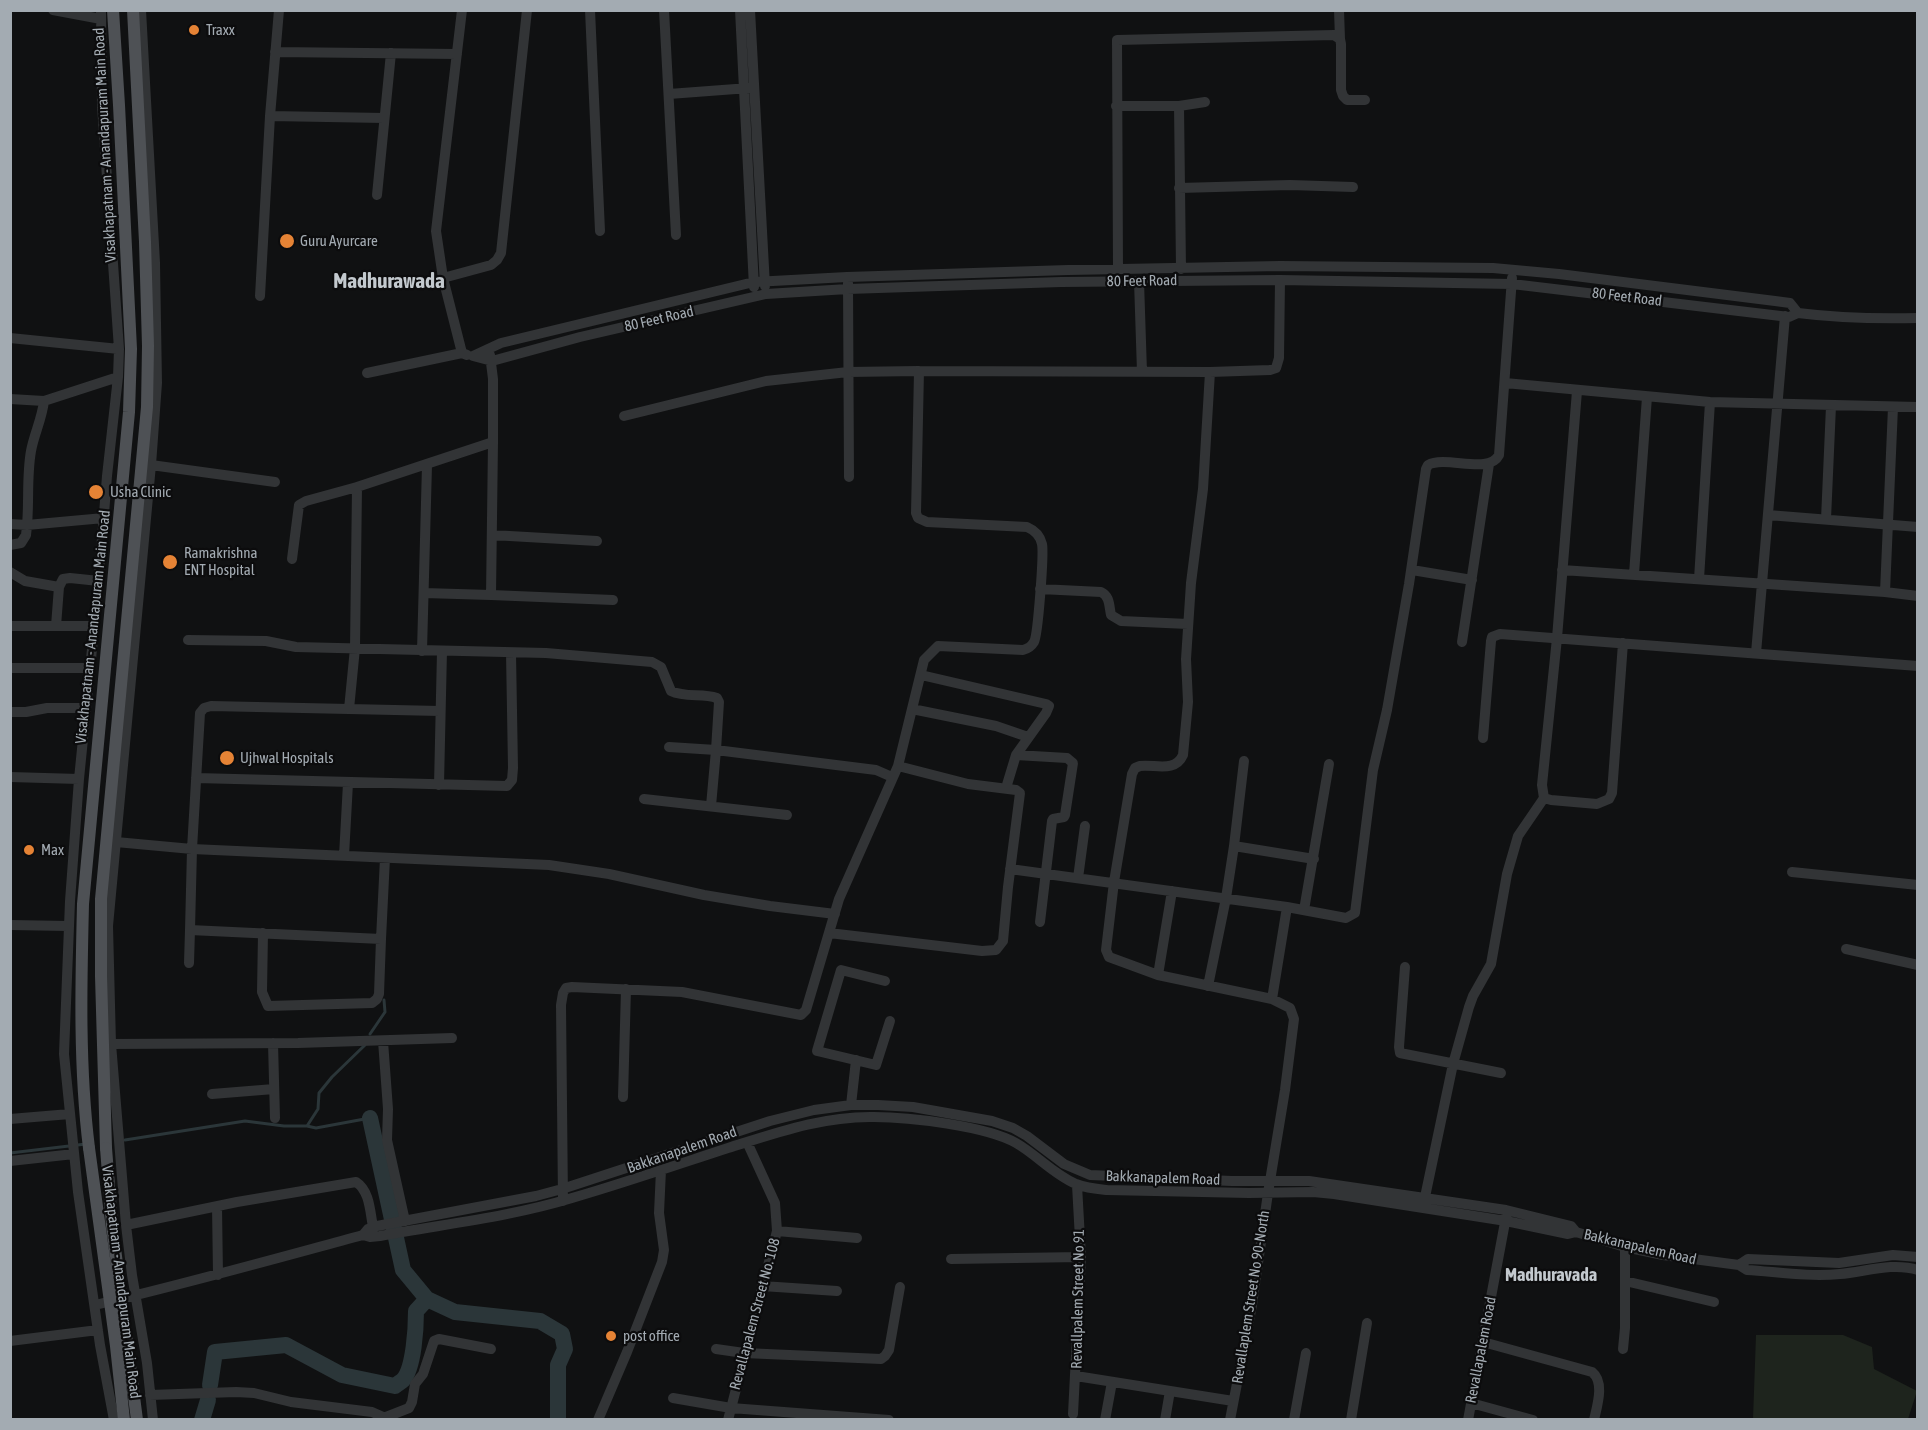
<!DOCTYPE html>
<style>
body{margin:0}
#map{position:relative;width:1928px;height:1430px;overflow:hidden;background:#101112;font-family:"Asap Condensed",sans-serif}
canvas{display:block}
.frame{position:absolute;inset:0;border:12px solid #a3abb2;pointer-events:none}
</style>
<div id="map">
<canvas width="1928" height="1430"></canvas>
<div class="frame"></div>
</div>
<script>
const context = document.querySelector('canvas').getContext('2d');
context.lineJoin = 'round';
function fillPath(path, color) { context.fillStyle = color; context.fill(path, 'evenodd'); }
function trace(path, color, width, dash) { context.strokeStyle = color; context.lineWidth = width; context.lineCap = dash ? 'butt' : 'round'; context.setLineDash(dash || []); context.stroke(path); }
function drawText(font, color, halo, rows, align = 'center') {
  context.font = font + ' "Asap Condensed",sans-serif'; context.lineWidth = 4.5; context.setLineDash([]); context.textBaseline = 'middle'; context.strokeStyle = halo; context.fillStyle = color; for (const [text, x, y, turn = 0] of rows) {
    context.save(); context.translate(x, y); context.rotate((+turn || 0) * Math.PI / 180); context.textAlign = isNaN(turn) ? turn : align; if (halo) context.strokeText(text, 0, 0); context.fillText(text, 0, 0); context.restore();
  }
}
const green = new Path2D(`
 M 1756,1335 L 1843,1335 L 1872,1347 L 1874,1369 L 1917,1391 L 1908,1419 L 1753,1419 Z`);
const stream = new Path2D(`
 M 370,1034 L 385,1012 L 384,1000
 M 365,1045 L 332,1077 L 319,1093 L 318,1109 L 307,1126 L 316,1128 L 370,1118
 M 125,1140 L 245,1121 L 284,1126 L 307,1126
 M 10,1153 L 86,1144`);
const river = new Path2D(`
 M 370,1118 L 403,1270 L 427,1299 L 455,1312 L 540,1321 L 562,1334 L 565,1349 L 558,1365 L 558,1420
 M 210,1385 L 215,1352 L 286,1345 L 342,1375 L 395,1386 C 397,1384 401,1382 403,1380 C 414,1368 416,1327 416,1311 L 427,1299
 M 202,1420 L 208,1400`);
const minor = new Path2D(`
 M 53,10 L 101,19
 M 101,10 L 102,106 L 119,349 L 118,377 L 107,476 L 98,589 L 79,779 L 70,901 L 64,1054 L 78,1192 L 100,1345 L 114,1420
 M 141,10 L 155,263 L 157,383 L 151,465 L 108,926 L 111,1044 L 126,1225 L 132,1275 L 147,1363 L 153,1420
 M 590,10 L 600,231
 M 664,10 L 676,235
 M 740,10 L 754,287
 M 750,10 L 765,286
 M 1339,10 L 1340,39
 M 275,52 L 457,54
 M 669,94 L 749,88
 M 1116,106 L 1179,106 L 1205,102
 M 1179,106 L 1181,269
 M 270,116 L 384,118
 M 1179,188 L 1290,185 L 1353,187
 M 377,195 L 391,53
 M 1118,270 L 1117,40 L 1334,35 L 1340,39 L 1341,44 L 1341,90 L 1343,96 L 1347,100 L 1365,100
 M 443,278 L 491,265 L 497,260 L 501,253 L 527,10
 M 1139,281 L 1142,372
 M 848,283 L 849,477
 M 260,296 L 270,116 L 279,10
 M 1798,313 L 1789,317 L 1512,284 L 1280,280 L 1061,282 L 848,289 L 766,294 L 580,337 L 492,361 L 473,356 L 501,343 L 754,282 L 847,277 L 1068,270 L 1280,266 L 1493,268 L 1559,274 L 1775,301 L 1790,303 L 1798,313 C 1838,318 1877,319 1918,318
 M 10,338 L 119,349
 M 462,353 L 443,278 L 436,231 L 462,10
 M 919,371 L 1210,372 L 1270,370 L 1276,368 L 1279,358 L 1280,280
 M 1210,372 L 1203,489 L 1191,583 L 1186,659 L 1188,702 L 1183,755 C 1175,773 1155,764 1140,766 L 1135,768 L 1132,774 L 1114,882 L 1106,950 L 1109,957 L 1158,975 L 1272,999 L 1290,1008 L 1294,1019 L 1285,1090 L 1268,1193 L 1252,1305 L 1230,1420
 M 367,373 L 462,353 L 467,355
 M 1505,383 L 1710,402 L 1918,407
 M 1577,391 L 1557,638 L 1542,785 L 1544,798 L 1551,800 L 1597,804 L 1609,799 L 1612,793 L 1623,643
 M 10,399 L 44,401 L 118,377
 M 151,465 L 275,482
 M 1768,515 L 1918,527
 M 1826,519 L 1831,406
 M 10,524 L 27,525 L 104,518
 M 492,535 L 597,541
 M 10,545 L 21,543 L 26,535 C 30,507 26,479 31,451 C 34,434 42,419 44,401
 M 292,559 L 299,505 L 306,501 L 357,487
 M 1412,570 L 1472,580
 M 1562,570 L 1885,592 L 1918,596
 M 10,572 L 25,581 L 59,587
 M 1634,574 L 1647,397
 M 1699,579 L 1710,402
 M 1040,589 L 1101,592 C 1110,596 1109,606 1111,615 L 1121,621 L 1188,624
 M 1885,592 L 1893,407
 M 424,593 L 491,595 L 493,442
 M 491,595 L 613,600
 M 10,626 L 94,626
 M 56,626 L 59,587 L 63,579 L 70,578 L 99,581
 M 188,640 L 266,641 L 296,647 L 546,653 L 652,662 L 661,667 L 671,691 C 685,698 702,693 717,698 L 719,702 L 716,750 L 876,770 L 892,777
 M 1462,642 L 1489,464
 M 422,651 L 427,465
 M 1756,653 L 1785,316
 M 10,668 L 89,668
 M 921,675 L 1046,704 L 1049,706 L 1046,713 L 1016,755 L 1006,788
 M 349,709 L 440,711
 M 912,709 L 996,726 L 1028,737
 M 10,712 L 26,712 L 47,708 L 86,708
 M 1483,738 L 1491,641 L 1492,637 L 1500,634 L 1918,666
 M 669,747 L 716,750 L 711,806
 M 1016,755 L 1067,758 L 1073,763 L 1065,815 L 1064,817 L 1053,819 L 1052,821 L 1040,922
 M 1244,761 L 1234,846 L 1314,859
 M 10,777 L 79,779
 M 196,778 L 507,786 L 512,780 L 513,768 L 511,653
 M 439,785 L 442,651
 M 644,799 L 787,815
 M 116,842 L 192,849 L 200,713 L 204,708 L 211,706 L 349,709 L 355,648 L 357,487 L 493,442 L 493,379 L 490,355
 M 344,856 L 348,783
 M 385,858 L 381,939 L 190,930 L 192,849 L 549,865 L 609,874 L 704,895 L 770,906 L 835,914
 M 1010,869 L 1287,907 L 1346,918 L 1355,913 L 1373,770 L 1387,710 L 1409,584 L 1426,469 L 1428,465 C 1446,455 1489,475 1499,455 L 1512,278
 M 1792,872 L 1918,885
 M 1078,878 L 1085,826
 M 1304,910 L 1329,764
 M 10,925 L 68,926
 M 263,933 L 262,992 L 268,1006 L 372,1003 L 377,999 L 379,994 L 381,939
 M 829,933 L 982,951 L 996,950 L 1003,941 L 1008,887 L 1020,793 L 1016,790 L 968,784 L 898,766
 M 1846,949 L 1918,965
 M 189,963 L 190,930
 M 1405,967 L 1399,1047 L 1400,1053 L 1501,1073
 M 1158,975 L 1172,891
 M 885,981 L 841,970 L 817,1051 L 876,1065 L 890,1021
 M 1208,986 L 1226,898 L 1234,846
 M 1272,999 L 1287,907
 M 383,1041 L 388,1109 L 387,1140 L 405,1221
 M 273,1043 L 275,1118
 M 111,1044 L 298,1043 L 452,1038
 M 212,1094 L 274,1089
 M 623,1097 L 626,989
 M 851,1105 L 856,1060
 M 10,1119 L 70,1114
 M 10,1161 L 74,1154
 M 1425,1197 L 1453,1064 L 1469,1007 L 1473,996 L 1491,964 L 1507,874 L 1518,836 L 1544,798
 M 563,1201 L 561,1005 L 563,993 L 566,988 L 572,987 L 682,992 L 801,1015 L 806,1010 L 839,899 L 898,766 L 924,660 L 938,646 L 1023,650 C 1027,649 1031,647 1034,642 C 1038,635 1044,554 1042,544 C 1040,535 1034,530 1027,527 L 927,522 L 918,518 L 916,513 L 919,371 L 848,372 L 766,381 L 624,416
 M 217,1206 L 218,1275
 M 126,1225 L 237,1202 L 356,1182 C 370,1191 370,1212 373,1227
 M 777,1231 L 857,1238
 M 363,1235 L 368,1229 L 377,1226 L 536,1196 L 562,1189 L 770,1121 L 814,1110 L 851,1105 L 878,1105 L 913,1107 L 992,1121 L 1013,1128 L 1027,1136 L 1064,1164 L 1090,1175 L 1232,1181 L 1309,1181 L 1506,1210 L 1571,1226 L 1576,1232 L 1625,1247 L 1663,1255 L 1739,1265 L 1747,1270 C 1778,1272 1809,1277 1840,1274 C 1865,1272 1892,1262 1918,1270
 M 951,1259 L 1081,1257
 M 1739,1265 L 1748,1259 L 1839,1263 L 1893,1255 L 1918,1257
 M 1625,1281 L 1714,1302
 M 762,1286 L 837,1291
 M 95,1305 C 185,1284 274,1259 363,1235 L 370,1237 L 380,1236 C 444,1224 510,1217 572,1198 C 624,1183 676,1165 728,1148 C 776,1133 823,1116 874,1117 C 909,1117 986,1126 1016,1143 C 1037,1155 1053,1174 1076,1184 C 1086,1188 1097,1189 1107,1190 L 1249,1193 L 1313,1192 L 1334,1194 L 1506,1221 L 1568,1234 L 1576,1232
 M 10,1341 L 98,1330
 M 1483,1342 L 1592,1372 C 1605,1382 1597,1406 1594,1420
 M 716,1349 L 744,1353 L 881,1359 L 885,1356 L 889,1350 L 900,1287
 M 1623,1349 L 1625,1328 L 1625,1247
 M 1076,1376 L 1233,1401
 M 150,1395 L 236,1392 L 254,1393 L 291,1402 L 372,1412 L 390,1420
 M 673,1398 L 731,1408 L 889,1420
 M 1471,1403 L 1533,1420
 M 1073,1414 L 1081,1257 L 1077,1185
 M 386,1417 L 409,1408 L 412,1402 L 415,1384 L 423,1374 L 434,1341 L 439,1339 L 491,1349
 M 598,1420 L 627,1352 L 662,1262 L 664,1250 L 659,1213 L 661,1170
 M 728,1420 L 777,1231 L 775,1203 L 747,1142
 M 1105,1420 L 1112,1382
 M 1165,1420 L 1170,1391
 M 1294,1420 L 1306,1353
 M 1351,1420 L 1367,1323
 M 1468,1420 L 1506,1217`);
const major = new Path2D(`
 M 89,1148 C 79,1067 81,985 83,904 L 129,412 L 131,349 L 119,105 L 113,10
 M 106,1148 L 101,976 L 101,899 L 147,407 L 148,346 L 145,242 L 133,10`);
const majorBridge = new Path2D(`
 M 89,1148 L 116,1346 L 124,1420
 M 106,1148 L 112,1225 L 137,1420`);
const markers = [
 [194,30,6,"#e58335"],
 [287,241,8,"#e58335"],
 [96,492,8,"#e58335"],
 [170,562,8,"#e58335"],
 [227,758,8,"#e58335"],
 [29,850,6,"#e58335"],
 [611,1336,6,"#e58335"]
];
const poiNames = [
 ["Traxx",206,30],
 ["Guru Ayurcare",300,241],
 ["Usha Clinic",110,492],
 ["Ramakrishna",184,553],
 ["ENT Hospital",184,570],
 ["Ujhwal Hospitals",240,758],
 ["Max",41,850],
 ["post office",623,1336]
];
const streetNames = [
 ["Visakhapatnam - Anandapuram Main Road",105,145,-93],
 ["80 Feet Road",1142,281,-1],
 ["80 Feet Road",1627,297,7],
 ["80 Feet Road",659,319,-13],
 ["Visakhapatnam - Anandapuram Main Road",93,627,-84],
 ["Bakkanapalem Road",682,1150,-19],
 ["Bakkanapalem Road",1163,1178,2],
 ["Bakkanapalem Road",1640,1247,13],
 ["Visakhapatnam - Anandapuram Main Road",121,1282,83],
 ["Revallaplem Street No 90-North",1251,1297,-81],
 ["Revallpalem Street No 91",1078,1299,-89],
 ["Revallapalem Street No. 108",755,1314,-75],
 ["Revallapalem Road",1481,1350,-79]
];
const quarterNames = [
 ["Madhuravada",1551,1275]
];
const districtNames = [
 ["Madhurawada",389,281]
];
fillPath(green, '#1e241d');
trace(stream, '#2b3639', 3);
trace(river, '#2b3639', 16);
trace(minor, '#323436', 10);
trace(major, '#4e5155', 12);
trace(majorBridge, '#4e5155', 12);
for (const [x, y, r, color] of markers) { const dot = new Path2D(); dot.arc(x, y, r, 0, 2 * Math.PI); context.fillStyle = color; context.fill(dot); trace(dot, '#0c0c0d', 2); }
drawText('15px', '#a3abb2', '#0c0c0d', poiNames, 'left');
drawText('15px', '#a3abb2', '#0c0c0d', streetNames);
drawText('bold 18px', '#c3c9ce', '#0c0c0d', quarterNames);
drawText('bold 21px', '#c3c9ce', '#0c0c0d', districtNames);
</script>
